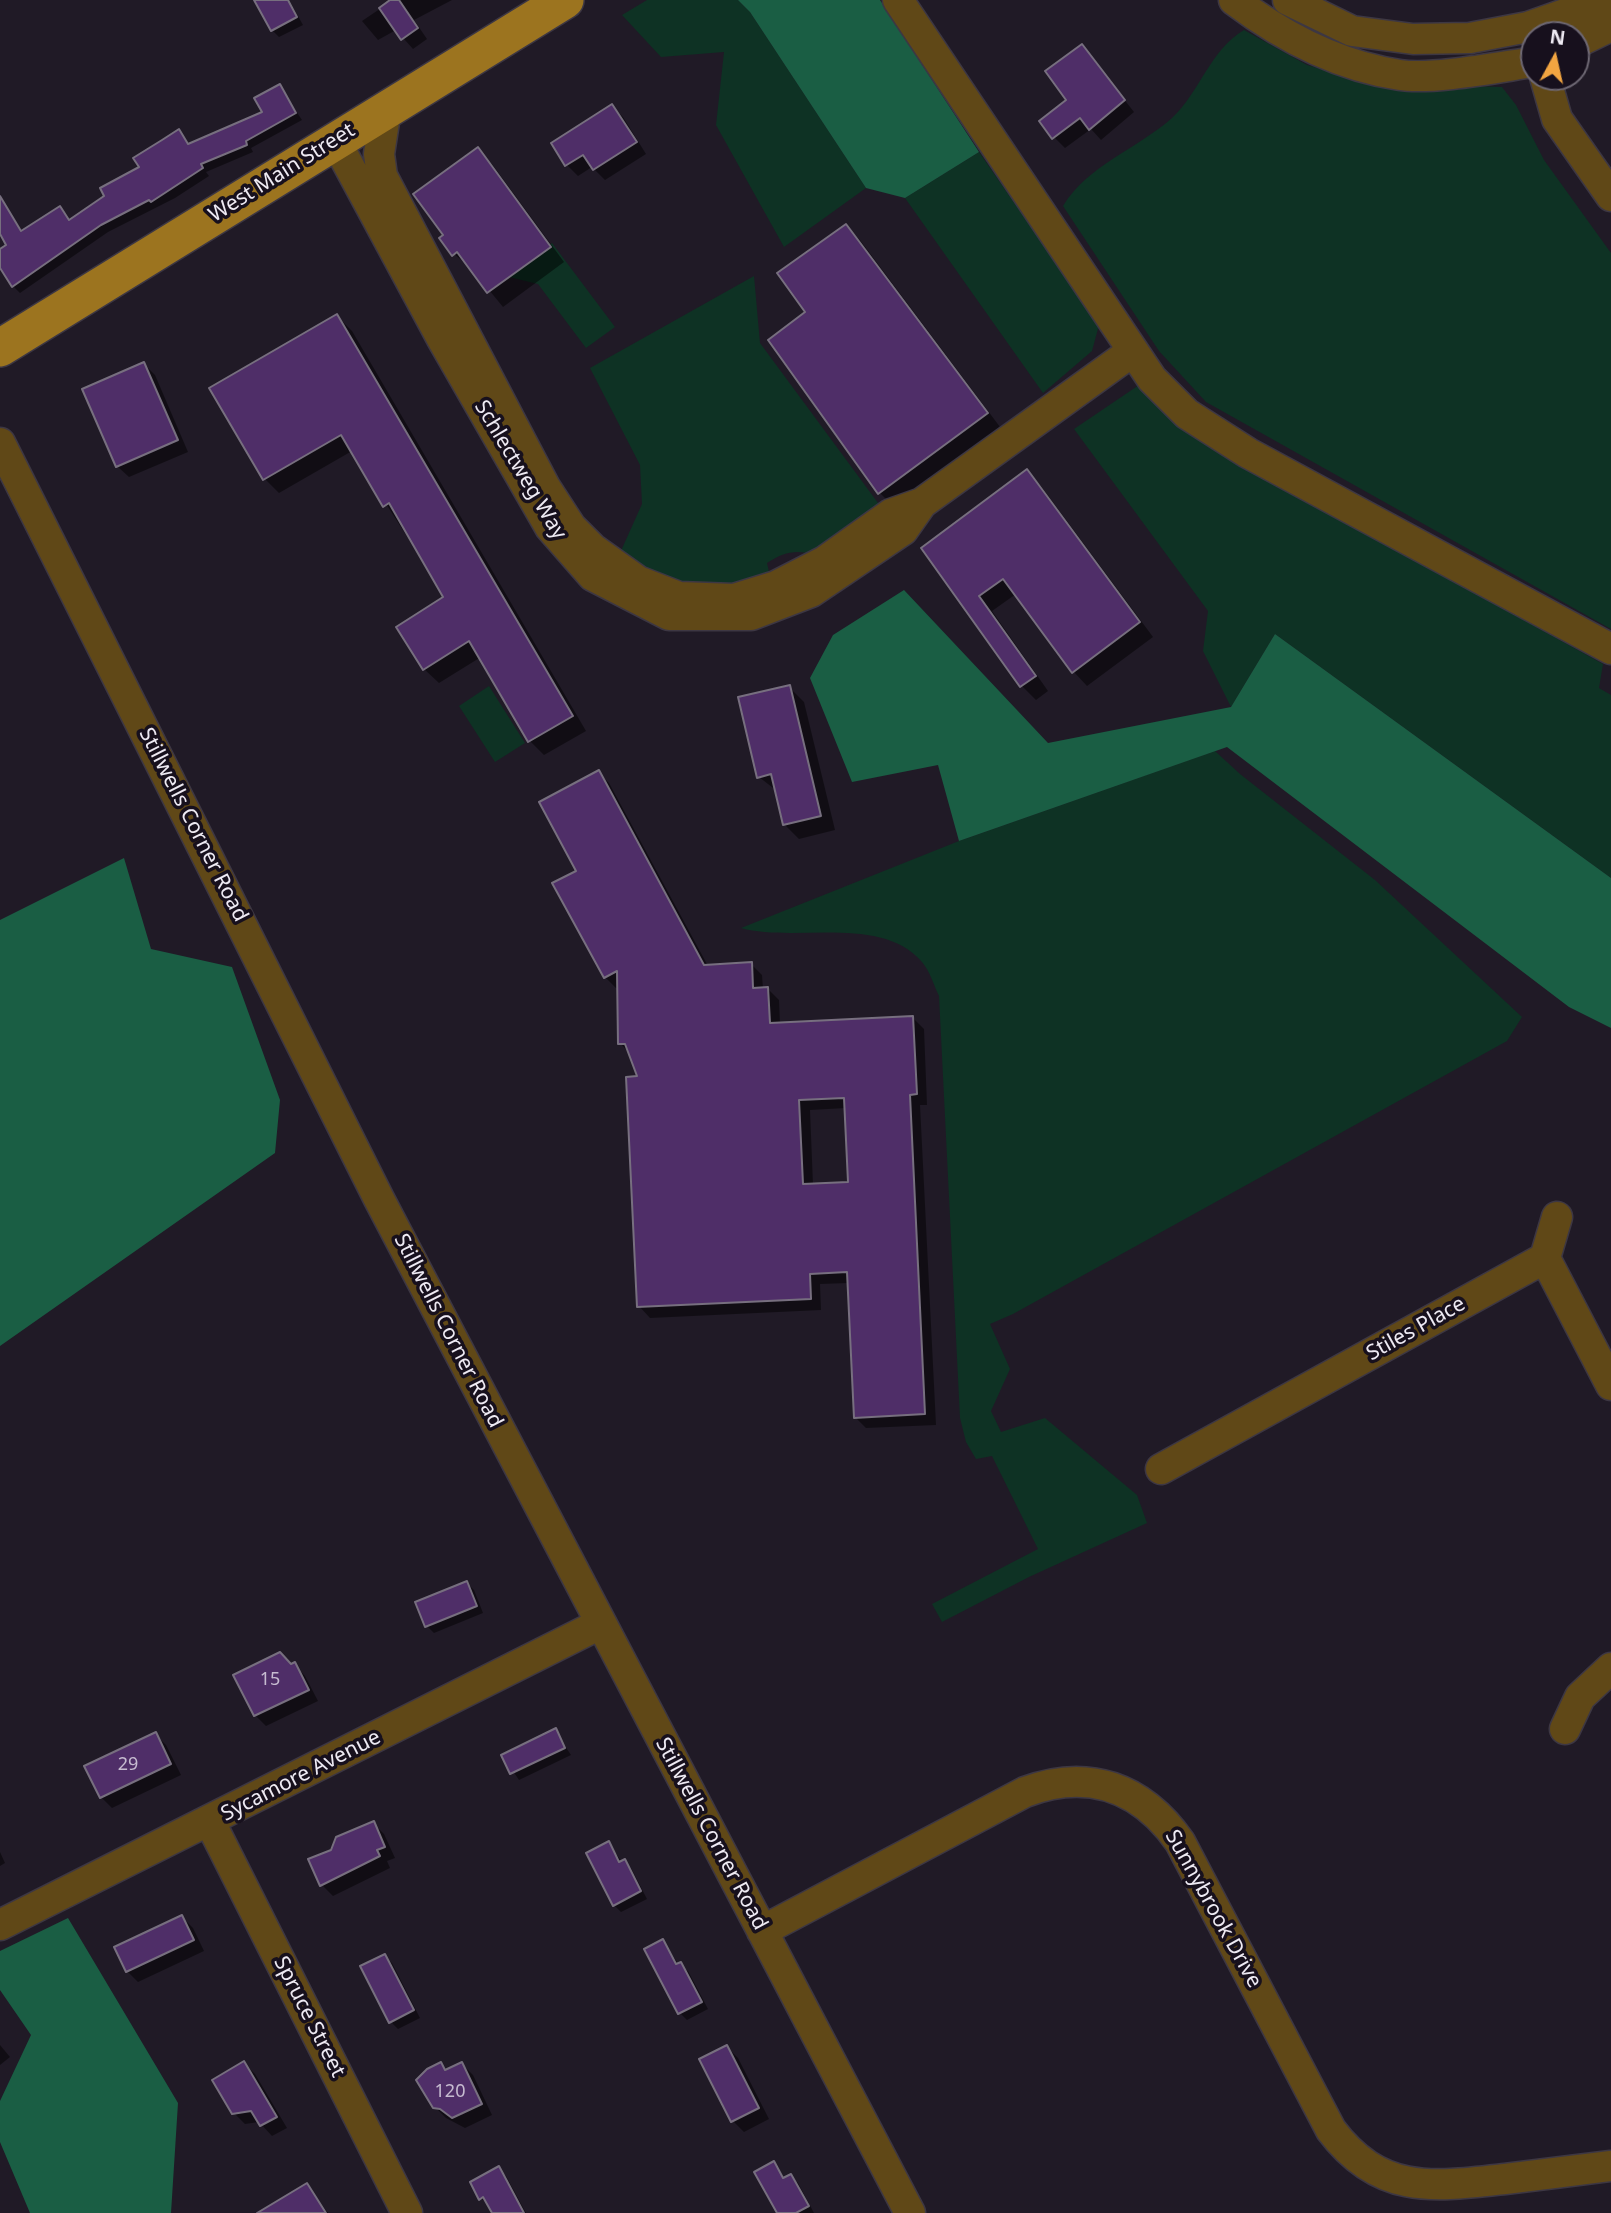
<!DOCTYPE html>
<style>
body{margin:0}
#map{position:relative;width:1611px;height:2213px;overflow:hidden;background:#201a26;font-family:"Noto Sans",sans-serif}
canvas{display:block}
.north{position:absolute;left:1520px;top:21px;width:70px;height:70px;box-sizing:border-box;background:#17101d;border:2px solid #6d6773;border-radius:50%;rotate:8deg;font-size:19px;font-weight:700;line-height:28px;text-align:center;color:#eeeaf3}
.north::after{content:'';display:block;margin:auto;width:24px;height:32px;background:#f2a541;clip-path:polygon(50% 0,100% 100%,50% 72%,0 100%)}
</style>
<div id="map">
<canvas width="1611" height="2213"></canvas>
<div class="north">N</div>
</div>
<script>
const context = document.querySelector('canvas').getContext('2d');
context.lineJoin = 'round';
function fillPath(path, color) { context.fillStyle = color; context.fill(path, 'evenodd'); }
function trace(path, color, width, dash) { context.strokeStyle = color; context.lineWidth = width; context.lineCap = dash ? 'butt' : 'round'; context.setLineDash(dash || []); context.stroke(path); }
function drawText(font, color, halo, rows, align = 'center') {
  context.font = font + ' "Noto Sans",sans-serif'; context.lineWidth = 7; context.setLineDash([]); context.textBaseline = 'middle'; context.strokeStyle = halo; context.fillStyle = color; for (const [text, x, y, turn = 0] of rows) {
    context.save(); context.translate(x, y); context.rotate((+turn || 0) * Math.PI / 180); context.textAlign = isNaN(turn) ? turn : align; if (halo) context.strokeText(text, 0, 0); context.fillText(text, 0, 0); context.restore();
  }
}
const green = new Path2D(`
 M 647,0 L 738,0 L 750,12 L 866,188 L 784,247 L 716,125 L 724,52 L 661,57 L 622,15 Z
 M 1244,30 L 1307,65 L 1370,83 L 1502,87 L 1516,105 L 1544,160 L 1611,253 L 1611,629 L 1206,402 L 1159,351 L 1063,206 C 1088,165 1137,149 1172,118 C 1200,92 1210,50 1244,30 Z
 M 979,152 L 1099,325 L 1092,351 L 1043,393 L 905,198 Z
 M 552,243 L 615,327 L 586,348 L 538,284 L 509,277 Z
 M 754,276 L 760,343 L 881,507 L 815,555 C 796,549 784,552 767,563 L 771,580 C 715,595 668,585 620,553 L 642,504 L 640,465 L 590,368 Z
 M 1139,385 L 1162,411 L 1252,469 L 1603,664 L 1599,688 L 1611,695 L 1611,878 L 1275,634 L 1231,707 L 1203,651 L 1208,611 L 1074,429 Z
 M 489,686 L 525,743 L 495,762 L 459,706 Z
 M 1215,751 L 1240,774 L 1375,880 L 1522,1017 L 1507,1041 L 1013,1314 L 990,1324 L 1010,1369 L 991,1411 L 1001,1432 L 1045,1418 L 1137,1495 L 1147,1523 L 1029,1577 L 942,1622 L 932,1604 L 1038,1549 L 992,1456 L 976,1459 L 966,1442 L 960,1418 L 939,996 C 934,986 930,971 922,962 C 881,914 794,943 741,928 L 959,841 Z`);
const forest = new Path2D(`
 M 738,0 L 880,0 L 979,152 L 905,198 L 866,188 L 750,12 Z
 M 904,590 L 1048,743 L 1231,707 L 1275,634 L 1611,878 L 1611,1028 L 1569,1007 L 1227,747 L 959,841 L 938,765 L 852,782 L 810,678 L 833,635 Z
 M 124,858 L 151,949 L 232,967 L 280,1100 L 275,1153 L 0,1346 L 0,920 Z
 M 68,1918 L 178,2103 L 171,2213 L 30,2213 L 0,2142 L 0,2101 L 31,2035 L 0,1990 L 0,1951 Z`);
const shadow = new Path2D(`
 M 266,0 L 289,0 L 303,25 L 279,37 L 272,30 Z
 M 393,0 L 452,0 L 414,20 L 427,39 L 413,49 L 396,30 L 378,40 L 362,21 Z
 M 1082,46 L 1134,112 L 1101,140 L 1091,129 L 1065,148 L 1054,137 L 1069,100 Z
 M 279,86 L 302,120 L 251,148 L 253,152 L 206,172 L 209,176 L 175,198 L 108,232 L 20,293 L 13,286 L 0,264 L 0,251 L 9,245 L 0,231 L 0,199 L 23,232 L 60,208 L 70,221 L 141,168 L 179,132 L 189,145 L 265,113 Z
 M 612,106 L 623,117 L 646,154 L 605,180 L 592,167 L 578,176 L 567,165 Z
 M 478,150 L 492,164 L 564,262 L 503,307 L 471,268 L 454,254 Z
 M 846,226 L 860,240 L 1000,427 L 893,506 L 880,493 L 808,313 Z
 M 337,316 L 352,331 L 586,731 L 544,755 L 530,741 L 481,657 L 439,683 L 424,669 L 446,597 L 352,451 L 279,493 L 265,479 Z
 M 144,364 L 155,375 L 188,452 L 129,477 L 117,466 Z
 M 1026,471 L 1041,486 L 1153,637 L 1087,686 L 1073,671 L 1016,594 L 992,611 L 1048,691 L 1036,700 L 1021,685 L 923,548 Z
 M 789,687 L 804,702 L 835,830 L 799,839 L 784,824 L 777,791 L 759,777 Z
 M 598,772 L 609,783 L 708,966 L 751,964 L 762,975 L 763,989 L 768,989 L 779,1000 L 780,1024 L 913,1018 L 924,1029 L 927,1105 L 920,1105 L 936,1425 L 866,1428 L 855,1417 L 849,1283 L 820,1284 L 821,1310 L 650,1318 L 639,1306 L 639,1078 L 630,1054 L 620,1043 L 619,987 L 616,988 L 605,977 L 578,872 ZM 846,1108 L 850,1183 L 813,1185 L 810,1110 Z
 M 467,1583 L 474,1590 L 483,1613 L 434,1633 L 427,1626 Z
 M 294,1664 L 305,1676 L 318,1701 L 266,1726 L 255,1715 Z
 M 555,1731 L 571,1755 L 519,1780 L 503,1756 Z
 M 155,1734 L 166,1745 L 181,1775 L 112,1808 L 101,1797 Z
 M 373,1823 L 384,1834 L 395,1858 L 387,1861 L 390,1868 L 333,1896 L 322,1885 Z
 M 609,1844 L 622,1862 L 631,1868 L 647,1899 L 621,1912 L 614,1905 Z
 M 0,1852 L 5,1863 L 0,1866 Z
 M 182,1917 L 193,1928 L 204,1951 L 138,1982 L 127,1971 L 117,1948 Z
 M 663,1941 L 679,1965 L 688,1971 L 708,2009 L 687,2020 L 680,2013 Z
 M 385,1956 L 392,1963 L 420,2018 L 398,2029 L 391,2022 Z
 M 0,2045 L 10,2057 L 0,2065 Z
 M 727,2047 L 738,2058 L 769,2119 L 744,2132 L 733,2121 Z
 M 244,2063 L 255,2074 L 287,2128 L 272,2136 L 259,2122 L 245,2124 L 234,2113 Z
 M 441,2064 L 448,2071 L 462,2064 L 473,2075 L 492,2115 L 465,2128 L 446,2118 L 435,2107 Z
 M 774,2163 L 785,2179 L 791,2176 L 798,2183 L 814,2213 L 779,2213 Z
 M 499,2169 L 506,2176 L 526,2213 L 494,2213 L 489,2204 L 480,2198 Z
 M 307,2185 L 328,2213 L 281,2213 Z`);
const building = new Path2D(`
 M 254,0 L 288,0 L 297,17 L 271,31 Z
 M 390,0 L 399,0 L 418,28 L 401,40 L 379,8 Z
 M 1082,44 L 1125,100 L 1089,130 L 1080,118 L 1052,139 L 1039,121 L 1066,100 L 1045,71 Z
 M 280,84 L 296,113 L 246,141 L 247,145 L 201,164 L 203,168 L 151,202 L 149,200 L 101,225 L 12,287 L 0,268 L 0,249 L 6,245 L 0,234 L 0,196 L 21,231 L 60,206 L 69,220 L 104,196 L 100,188 L 139,167 L 133,158 L 162,140 L 179,129 L 188,144 L 262,112 L 254,98 Z
 M 612,104 L 637,142 L 593,170 L 583,155 L 565,166 L 551,143 Z
 M 478,147 L 551,247 L 487,293 L 457,252 L 452,256 L 439,238 L 443,235 L 413,194 Z
 M 846,224 L 988,413 L 878,494 L 768,340 L 805,312 L 777,273 Z
 M 337,314 L 573,716 L 528,742 L 469,641 L 423,670 L 396,627 L 443,597 L 389,503 L 383,507 L 341,435 L 263,480 L 209,388 Z
 M 144,362 L 178,440 L 116,467 L 82,389 Z
 M 1027,469 L 1140,622 L 1072,673 L 1003,579 L 979,596 L 1036,676 L 1020,687 L 921,548 Z
 M 790,685 L 821,816 L 783,825 L 771,774 L 757,778 L 738,697 Z
 M 599,770 L 704,965 L 752,962 L 753,988 L 768,987 L 770,1023 L 913,1016 L 917,1094 L 910,1095 L 925,1414 L 854,1418 L 847,1272 L 810,1274 L 811,1299 L 637,1307 L 626,1077 L 637,1076 L 625,1044 L 618,1044 L 617,971 L 604,978 L 552,883 L 576,871 L 539,802 ZM 844,1098 L 848,1182 L 803,1184 L 799,1100 Z
 M 467,1581 L 477,1606 L 425,1627 L 415,1602 Z
 M 280,1652 L 291,1664 L 295,1662 L 309,1690 L 254,1716 L 233,1675 Z
 M 556,1728 L 565,1748 L 510,1774 L 501,1755 Z
 M 156,1732 L 171,1764 L 100,1798 L 84,1766 Z
 M 374,1821 L 385,1847 L 377,1850 L 380,1856 L 320,1886 L 308,1859 L 331,1850 L 336,1837 Z
 M 609,1841 L 619,1862 L 625,1859 L 641,1891 L 613,1906 L 586,1853 Z
 M 182,1915 L 194,1940 L 126,1972 L 114,1947 Z
 M 663,1939 L 676,1964 L 681,1962 L 702,2002 L 678,2014 L 644,1949 Z
 M 385,1954 L 414,2010 L 389,2023 L 360,1966 Z
 M 727,2045 L 759,2108 L 731,2122 L 699,2059 Z
 M 244,2061 L 277,2117 L 260,2126 L 251,2111 L 232,2114 L 212,2080 Z
 M 441,2062 L 445,2070 L 462,2062 L 482,2104 L 452,2118 L 440,2109 L 433,2108 L 416,2080 L 427,2069 Z
 M 774,2161 L 783,2178 L 791,2174 L 809,2206 L 796,2213 L 777,2213 L 754,2172 Z
 M 499,2166 L 524,2213 L 492,2213 L 483,2197 L 479,2200 L 470,2182 Z
 M 307,2183 L 326,2213 L 257,2213 Z`);
const minor = new Path2D(`
 M 898,0 L 1152,379 L 1187,414 L 1248,453 L 1611,649
 M 1234,0 C 1283,37 1339,66 1400,75 C 1433,80 1499,67 1534,62
 M 1288,0 L 1352,31 L 1413,39 L 1470,38 L 1528,27 L 1605,0
 M 1576,43 L 1611,26
 M 1545,77 L 1557,119 L 1611,196
 M 335,140 L 441,337 L 550,527 L 593,576 L 669,615 L 751,615 L 811,592 L 903,530 L 922,503 L 891,514 L 825,561 L 776,586 L 734,599 L 679,597 L 638,581 L 593,549 L 571,527 L 545,487 L 382,176 L 379,154 L 386,109
 M 0,443 L 379,1199 L 910,2213
 M 922,503 L 1133,351
 M 1545,1258 L 1611,1385
 M 1545,1258 L 1557,1217
 M 1161,1469 L 1545,1258
 M 1565,1729 L 1580,1697 L 1611,1668
 M 210,1822 L 407,2213
 M 0,1925 L 600,1624
 M 762,1931 L 1025,1792 C 1089,1768 1142,1788 1180,1842 L 1331,2130 C 1380,2195 1433,2187 1505,2179 C 1540,2175 1576,2170 1611,2166`);
const major = new Path2D(`
 M 0,348 L 565,0`);
const numberNames = [
 ["15",270,1680],
 ["29",128,1765],
 ["120",450,2092]
];
const streetNames = [
 ["West Main Street",282,173,-32],
 ["Schlectweg Way",520,470,59],
 ["Stillwells Corner Road",193,825,63],
 ["Stiles Place",1416,1329,-29],
 ["Stillwells Corner Road",448,1331,63],
 ["Sycamore Avenue",301,1776,-27],
 ["Stillwells Corner Road",711,1834,62],
 ["Sunnybrook Drive",1213,1909,61],
 ["Spruce Street",309,2017,63]
];
fillPath(green, '#0e3224');
fillPath(forest, '#1a5e44');
fillPath(shadow, '#0007');
fillPath(building, '#4f2e68');
trace(building, '#776f7f', 2);
trace(minor, '#3d3743', 33);
trace(major, '#3d3743', 40);
trace(minor, '#604817', 30);
trace(major, '#9c741f', 37);
drawText('18px', '#c6bbd0', null, numberNames);
drawText('21px', '#eeeaf3', '#17101d', streetNames);
</script>
